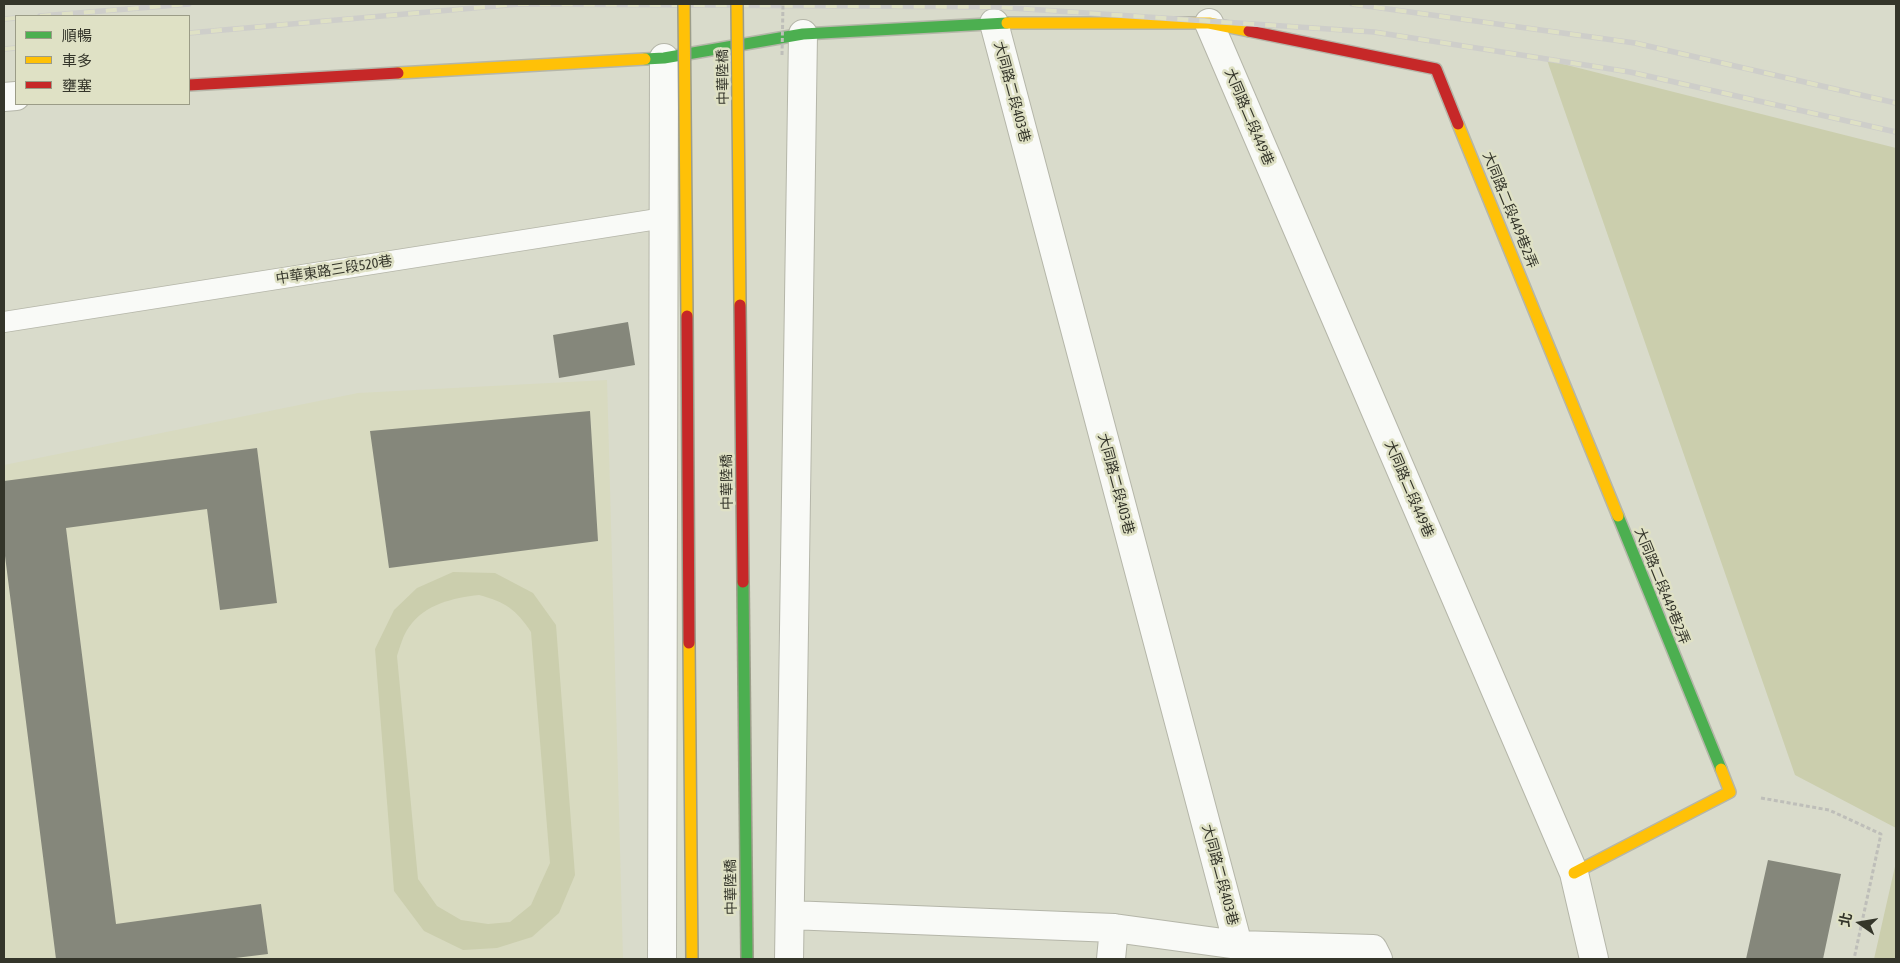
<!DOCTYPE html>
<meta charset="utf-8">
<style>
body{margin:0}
#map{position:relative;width:1900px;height:963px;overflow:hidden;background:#d9dbcb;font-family:"Asap Condensed","Noto Sans TC",sans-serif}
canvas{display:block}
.frame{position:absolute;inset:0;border:5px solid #34352a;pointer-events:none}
.legend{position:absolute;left:15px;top:15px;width:175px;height:90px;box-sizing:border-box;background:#dfe1c5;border:1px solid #9b9c87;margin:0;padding:6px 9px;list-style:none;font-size:15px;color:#34352a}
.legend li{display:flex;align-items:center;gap:10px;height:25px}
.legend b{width:25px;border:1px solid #9b9c87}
.north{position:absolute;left:1835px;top:898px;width:50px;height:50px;-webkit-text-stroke:4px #dfe1c5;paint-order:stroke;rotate:283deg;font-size:14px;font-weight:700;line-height:20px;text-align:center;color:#34352a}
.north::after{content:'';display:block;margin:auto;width:18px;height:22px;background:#34352a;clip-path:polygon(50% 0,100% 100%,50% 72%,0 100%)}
</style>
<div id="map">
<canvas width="1900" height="963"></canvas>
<div class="frame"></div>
<ul class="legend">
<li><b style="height:6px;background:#4caf50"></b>順暢</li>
<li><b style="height:6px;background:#ffc107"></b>車多</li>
<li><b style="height:6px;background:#c62828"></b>壅塞</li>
</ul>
<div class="north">北</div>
</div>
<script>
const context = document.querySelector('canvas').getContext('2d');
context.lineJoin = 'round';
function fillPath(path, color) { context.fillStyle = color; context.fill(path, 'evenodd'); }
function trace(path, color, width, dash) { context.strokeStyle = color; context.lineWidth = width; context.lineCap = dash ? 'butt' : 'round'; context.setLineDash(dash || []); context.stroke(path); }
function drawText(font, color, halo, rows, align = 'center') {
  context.font = font + ' "Asap Condensed","Noto Sans TC",sans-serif'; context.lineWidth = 5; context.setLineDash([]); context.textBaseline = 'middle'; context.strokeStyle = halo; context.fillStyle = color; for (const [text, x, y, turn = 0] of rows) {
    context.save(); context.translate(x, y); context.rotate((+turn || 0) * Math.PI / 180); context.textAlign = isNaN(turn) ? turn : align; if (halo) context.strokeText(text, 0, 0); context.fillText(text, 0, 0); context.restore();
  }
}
const built = new Path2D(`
 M 607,380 L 623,959 L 4,959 L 4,465 L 358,393 Z`);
const green = new Path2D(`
 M 1547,60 L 1896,148 L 1896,828 L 1795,775 Z
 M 453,572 L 495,573 L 533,593 L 556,625 L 575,875 L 559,913 L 532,937 L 497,948 L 463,950 L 424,931 L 394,891 L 375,649 L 394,610 L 417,588 ZM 479,595 C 505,602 516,609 531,632 L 550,863 L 539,887 L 531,905 L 510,922 L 488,924 L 461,920 L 437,906 L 418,879 L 397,656 C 400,647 403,635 409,627 C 425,604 453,598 479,595 Z
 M 1896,862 L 1896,959 L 1874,959 Z`);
const building = new Path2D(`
 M 628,322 L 635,365 L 559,378 L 553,335 Z
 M 590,411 L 598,541 L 389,568 L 370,431 Z
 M 257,448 L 277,603 L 220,610 L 207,509 L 66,528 L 116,924 L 261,904 L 268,954 L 227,959 L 56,959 L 4,548 L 4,481 Z
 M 1768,860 L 1841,874 L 1823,959 L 1746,959 Z`);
const path = new Path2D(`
 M 1761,798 L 1829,810 L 1881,834 L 1854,959`);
const lane = new Path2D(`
 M 4,322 L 664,218`);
const street = new Path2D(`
 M 994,23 L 1238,945
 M 1209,23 L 1574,873 L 1594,959
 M 4,97 L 16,96
 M 790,915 L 1114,928 L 1238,945 L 1373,949 L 1378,959
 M 662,959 L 664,58
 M 789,959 L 803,34
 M 1111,959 L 1114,928`);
const fast = new Path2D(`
 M 645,59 L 664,58 L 803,34 L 1007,23
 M 1618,516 L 1721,769`);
const slow = new Path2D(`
 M 1007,23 L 1209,23 L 1249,31
 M 398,73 L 645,59
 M 1458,124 L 1618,516
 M 1574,873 L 1730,792 L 1721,769`);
const jam = new Path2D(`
 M 1249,31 L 1436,69 L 1458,124
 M 189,85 L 398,73`);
const rail = new Path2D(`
 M 1352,4 L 1635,43 L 1896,103
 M 40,16 L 189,4
 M 4,19 L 16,18
 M 189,33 L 519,4 L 996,7 L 1374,32 L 1630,72 L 1896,132
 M 4,49 L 16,48`);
const pathBridge = new Path2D(`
 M 782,55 L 783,4`);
const fastBridge = new Path2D(`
 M 743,582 L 747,959`);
const slowBridge = new Path2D(`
 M 684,4 L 687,316
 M 737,4 L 740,305
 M 689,643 L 692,959`);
const jamBridge = new Path2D(`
 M 740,305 L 743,582
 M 687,316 L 689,643`);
const streetNames = [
 ["中華陸橋",723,77,-91],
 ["大同路二段403巷",1012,92,75],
 ["大同路二段449巷",1249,117,67],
 ["大同路二段449巷2弄",1510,210,68],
 ["中華東路三段520巷",334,270,-9],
 ["中華陸橋",727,482,-91],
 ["大同路二段403巷",1116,484,75],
 ["大同路二段449巷",1409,489,67],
 ["大同路二段449巷2弄",1662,586,68],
 ["大同路二段403巷",1220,875,75],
 ["中華陸橋",731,887,-91]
];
fillPath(built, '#d8dac0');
fillPath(green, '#cbcead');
fillPath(building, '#85877b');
trace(lane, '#b5b6a9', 22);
trace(street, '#b5b6a9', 30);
trace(fast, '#b5b6a9', 14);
trace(slow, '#b5b6a9', 14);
trace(jam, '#b5b6a9', 14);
trace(path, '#bebeb9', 3, [4, 2.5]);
trace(lane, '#f9faf7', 20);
trace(street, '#f9faf7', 28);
trace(fast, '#4caf50', 11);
trace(slow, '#ffc107', 11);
trace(jam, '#c62828', 11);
trace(rail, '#cececa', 5.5);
trace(rail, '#dfe1c5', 4, [11]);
trace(fastBridge, '#9c9d8a', 14, []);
trace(slowBridge, '#9c9d8a', 14, []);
trace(jamBridge, '#9c9d8a', 14, []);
trace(pathBridge, '#bebeb9', 3, [4, 2.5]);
trace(fastBridge, '#4caf50', 11);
trace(slowBridge, '#ffc107', 11);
trace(jamBridge, '#c62828', 11);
drawText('14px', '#34352a', '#dfe1c5', streetNames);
</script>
